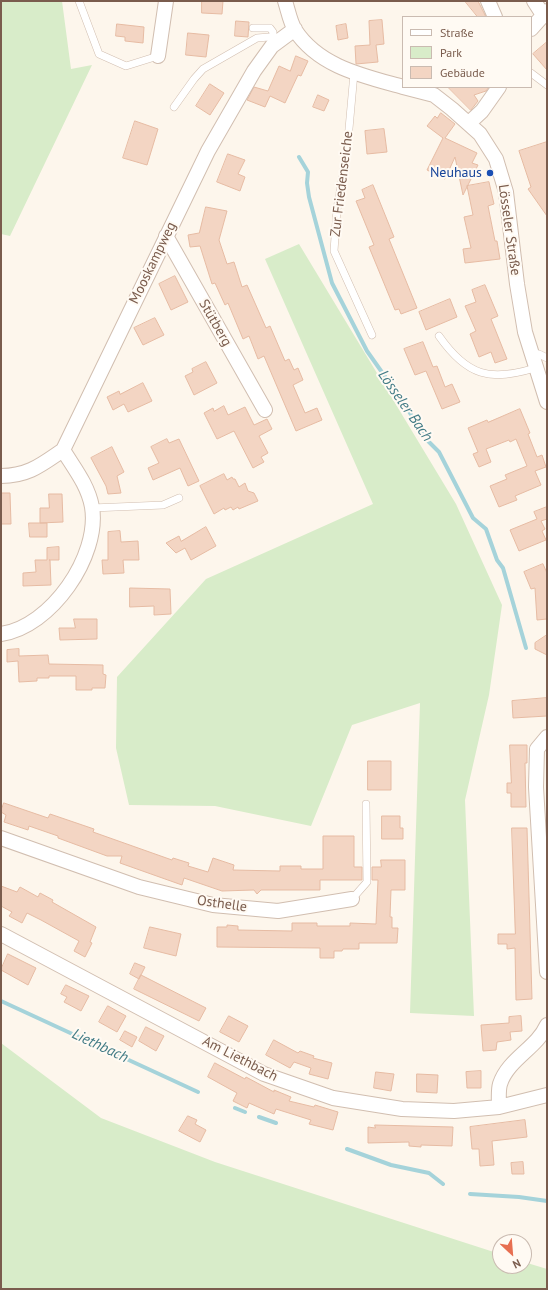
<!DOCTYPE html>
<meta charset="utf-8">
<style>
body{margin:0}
#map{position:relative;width:548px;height:1290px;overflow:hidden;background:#fdf6ec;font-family:"PT Sans",sans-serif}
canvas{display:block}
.frame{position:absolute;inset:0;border:2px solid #7a5c4d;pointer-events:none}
.legend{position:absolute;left:402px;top:16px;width:130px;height:72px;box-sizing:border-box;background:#fffaf3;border:1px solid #cabbb1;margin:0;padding:5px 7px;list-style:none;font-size:12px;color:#7a5c4d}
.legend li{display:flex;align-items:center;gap:8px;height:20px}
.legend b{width:20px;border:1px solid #cabbb1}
.north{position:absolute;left:492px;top:1234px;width:40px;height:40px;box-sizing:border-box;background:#fffaf3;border:1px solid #cabbb1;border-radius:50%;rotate:154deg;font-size:11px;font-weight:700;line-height:16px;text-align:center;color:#7a5c4d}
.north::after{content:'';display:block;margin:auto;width:14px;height:18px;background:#e76f51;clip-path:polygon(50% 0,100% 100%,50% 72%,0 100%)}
</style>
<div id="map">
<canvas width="548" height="1290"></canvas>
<div class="frame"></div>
<ul class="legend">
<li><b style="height:5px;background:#fff"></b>Straße</li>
<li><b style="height:11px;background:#d8ecc9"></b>Park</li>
<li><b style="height:11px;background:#f3d5c3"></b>Gebäude</li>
</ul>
<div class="north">N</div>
</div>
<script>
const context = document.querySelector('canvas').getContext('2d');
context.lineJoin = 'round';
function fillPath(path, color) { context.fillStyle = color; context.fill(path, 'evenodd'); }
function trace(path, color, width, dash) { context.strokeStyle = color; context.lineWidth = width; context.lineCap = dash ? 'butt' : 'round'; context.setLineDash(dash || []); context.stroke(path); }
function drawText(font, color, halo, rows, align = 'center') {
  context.font = font + ' "PT Sans",sans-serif'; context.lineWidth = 4; context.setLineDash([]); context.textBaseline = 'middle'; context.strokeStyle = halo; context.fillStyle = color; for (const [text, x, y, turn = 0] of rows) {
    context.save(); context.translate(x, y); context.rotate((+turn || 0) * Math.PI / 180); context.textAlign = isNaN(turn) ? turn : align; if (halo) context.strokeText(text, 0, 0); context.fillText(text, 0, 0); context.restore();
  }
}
const green = new Path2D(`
 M 1,1 L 62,1 L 71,69 L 92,65 L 10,236 L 1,234 Z
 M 299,244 L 456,504 L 502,605 L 489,695 L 465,800 L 474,1016 L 410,1013 L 420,703 L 352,725 L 311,826 L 215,806 L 129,805 L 116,748 L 117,677 L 206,579 L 373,504 L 265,259 Z
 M 1,1043 L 101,1118 L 215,1162 L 500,1254 L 500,1266 L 524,1266 L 524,1262 L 547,1269 L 547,1289 L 1,1289 Z`);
const stream = new Path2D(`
 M 299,157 L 308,172 L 307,183 L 309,197 L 332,283 L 367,351 L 403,402 L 427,440 L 439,452 L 473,518 L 486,529 L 497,560 L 503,568 L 526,648
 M 1,1001 L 198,1092
 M 235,1108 L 245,1112
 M 259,1117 L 276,1123
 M 347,1149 L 391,1165 L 429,1173 L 443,1184
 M 470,1194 L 519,1197 L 547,1201`);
const building = new Path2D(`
 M 202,1 L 223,1 L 222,14 L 202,13 Z
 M 465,1 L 478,1 L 486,17 L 478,17 Z
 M 382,20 L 384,44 L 376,45 L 378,62 L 356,64 L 355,46 L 370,45 L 369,21 Z
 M 236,21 L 249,22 L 248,37 L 235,36 Z
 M 117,24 L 144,27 L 143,43 L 125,41 L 125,37 L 116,36 Z
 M 346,24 L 348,38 L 338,40 L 336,26 Z
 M 188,33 L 209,35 L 206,57 L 186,55 Z
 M 547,42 L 547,70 L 533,54 Z
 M 296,56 L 308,61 L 301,76 L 298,75 L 285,103 L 270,96 L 265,107 L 247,100 L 254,87 L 268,91 L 279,66 L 290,71 Z
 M 210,84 L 224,93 L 210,115 L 196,106 Z
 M 448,87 L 489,87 L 486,91 L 474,95 L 478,101 L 471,110 Z
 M 318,95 L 329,100 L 324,111 L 313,107 Z
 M 441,113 L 455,124 L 445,138 L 477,153 L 472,163 L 478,165 L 463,195 L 455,157 L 445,179 L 427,170 L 443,138 L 427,126 L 435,116 L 437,118 Z
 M 135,121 L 158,129 L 147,165 L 123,158 Z
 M 384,129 L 387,152 L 367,154 L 365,131 Z
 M 547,142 L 547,216 L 528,189 L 531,187 L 519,151 Z
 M 228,154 L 245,160 L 238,174 L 245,177 L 240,191 L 217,182 Z
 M 489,182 L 494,204 L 488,206 L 495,241 L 497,241 L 500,259 L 465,263 L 463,249 L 471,248 L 464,217 L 473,215 L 467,186 Z
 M 373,185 L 394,237 L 389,239 L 417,308 L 401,314 L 399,309 L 395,310 L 369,247 L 374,245 L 356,201 L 365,198 L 362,190 Z
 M 206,207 L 227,211 L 219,240 L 227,264 L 234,262 L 242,287 L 247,285 L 266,328 L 270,326 L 285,361 L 289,359 L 294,370 L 298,368 L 303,380 L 293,385 L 305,413 L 317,408 L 322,420 L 296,431 L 264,356 L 258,359 L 249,336 L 243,339 L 228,303 L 225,305 L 215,283 L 212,284 L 200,246 L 190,247 L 188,235 L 199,233 Z
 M 175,276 L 188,302 L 171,310 L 159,284 Z
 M 485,285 L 498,316 L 491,319 L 507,359 L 495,363 L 491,352 L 479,357 L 470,334 L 476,331 L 465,306 L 476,302 L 472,290 Z
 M 450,299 L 457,317 L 426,330 L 419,312 Z
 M 155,318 L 164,335 L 143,345 L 134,328 Z
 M 423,342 L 433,367 L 437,366 L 445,387 L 452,384 L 460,402 L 442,409 L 426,371 L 415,375 L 404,349 Z
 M 206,362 L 217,383 L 194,395 L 185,376 L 193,372 L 192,369 Z
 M 143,383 L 152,401 L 128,412 L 124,404 L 113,410 L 107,397 L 119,391 L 120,394 Z
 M 224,406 L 228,415 L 245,407 L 254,425 L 267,419 L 272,429 L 259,436 L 268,453 L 261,457 L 264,462 L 253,468 L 234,431 L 217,439 L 204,413 L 213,408 L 214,411 Z
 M 520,409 L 530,433 L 528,434 L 537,457 L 542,455 L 546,467 L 535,471 L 541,485 L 515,496 L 517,500 L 499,507 L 490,486 L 507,479 L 505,475 L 527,466 L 516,439 L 510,442 L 509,440 L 486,449 L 491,462 L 479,467 L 473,454 L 478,452 L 468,428 L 487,420 L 488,422 Z
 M 167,439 L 169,443 L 179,439 L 199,481 L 188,486 L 180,468 L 153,480 L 148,468 L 159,463 L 151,447 Z
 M 112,447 L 124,472 L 117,476 L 121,493 L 108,494 L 106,486 L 91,458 Z
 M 224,474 L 227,480 L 232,477 L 233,479 L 235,479 L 239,487 L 245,483 L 248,491 L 254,493 L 258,501 L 239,509 L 238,507 L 233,510 L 231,507 L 225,510 L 224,508 L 214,514 L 200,486 Z
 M 1,493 L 10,493 L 11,524 L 1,524 Z
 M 49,494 L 62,494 L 63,522 L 40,523 L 40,508 L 49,508 Z
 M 547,507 L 547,519 L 541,521 L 545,529 L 542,531 L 546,540 L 519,551 L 510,530 L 537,519 L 534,512 Z
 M 29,523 L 47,523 L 47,537 L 30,537 Z
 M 206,527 L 216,546 L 191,560 L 185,548 L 176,553 L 166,543 L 179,536 L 181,541 Z
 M 120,531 L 121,542 L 138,541 L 139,560 L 123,560 L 124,573 L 103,574 L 102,560 L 108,560 L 108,532 Z
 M 59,547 L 59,560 L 49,560 L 50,560 L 51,585 L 23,586 L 23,573 L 36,572 L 35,560 L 47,560 L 47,548 Z
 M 543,564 L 547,573 L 547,619 L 537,620 L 535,588 L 531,589 L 524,572 Z
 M 130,588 L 170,589 L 171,614 L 154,615 L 154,606 L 130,607 Z
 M 74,619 L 97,619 L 97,639 L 60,640 L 59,628 L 75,628 Z
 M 547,635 L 547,655 L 535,649 L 535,643 Z
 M 19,649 L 19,656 L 48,655 L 49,664 L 103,665 L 103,674 L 106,675 L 105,688 L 92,688 L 92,690 L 76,690 L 76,676 L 49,676 L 49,678 L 37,678 L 37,681 L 19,682 L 18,661 L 7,662 L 7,650 Z
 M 547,698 L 547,716 L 513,718 L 512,701 Z
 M 510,745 L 527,745 L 527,763 L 525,763 L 526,807 L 511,807 L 511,793 L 507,793 L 507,783 L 511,783 Z
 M 368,761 L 391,761 L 391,790 L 368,790 Z
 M 4,803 L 48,818 L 50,814 L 94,829 L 93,832 L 172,860 L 173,858 L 189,863 L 188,866 L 208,872 L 213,858 L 234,865 L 233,870 L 280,871 L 280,866 L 301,866 L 301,869 L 323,869 L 323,836 L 354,836 L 354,867 L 362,867 L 362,880 L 320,880 L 320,890 L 261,890 L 257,894 L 254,890 L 222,891 L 184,878 L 182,885 L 120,863 L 122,856 L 107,856 L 58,838 L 58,836 L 29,826 L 28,830 L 4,822 L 6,815 L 1,812 Z
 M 382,816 L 400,816 L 400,828 L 403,828 L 403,839 L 382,839 Z
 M 512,828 L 527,828 L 532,999 L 516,1000 L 515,948 L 507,949 L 507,944 L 498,944 L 498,934 L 515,934 Z
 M 381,860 L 405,860 L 405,890 L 391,890 L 390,917 L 392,917 L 392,928 L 398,928 L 397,943 L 359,943 L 359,949 L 343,949 L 342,951 L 334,951 L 334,958 L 320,958 L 320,948 L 217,947 L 217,927 L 227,927 L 227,925 L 238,926 L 238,930 L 292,931 L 292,923 L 317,923 L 317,926 L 350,926 L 350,923 L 376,924 L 378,880 L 372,880 L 372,867 L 381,867 Z
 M 1,886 L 17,892 L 20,887 L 38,897 L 40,893 L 53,900 L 52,902 L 96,927 L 90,942 L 92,943 L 85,957 L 74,951 L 79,941 L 41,920 L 27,913 L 22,923 L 9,916 L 12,912 L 1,906 Z
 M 150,927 L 181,934 L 176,956 L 144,948 Z
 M 8,954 L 36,968 L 28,985 L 1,970 Z
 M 135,963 L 145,967 L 139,979 L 130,974 Z
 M 141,975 L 206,1008 L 199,1021 L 134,989 Z
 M 66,985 L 89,996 L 81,1011 L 64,1002 L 67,997 L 61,994 Z
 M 108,1006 L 126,1016 L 117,1032 L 99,1022 Z
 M 229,1016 L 248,1026 L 239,1042 L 220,1032 Z
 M 521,1016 L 522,1031 L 510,1032 L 511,1040 L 497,1042 L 496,1050 L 483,1051 L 481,1025 L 509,1023 L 509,1017 Z
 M 146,1027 L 164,1036 L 156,1051 L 139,1041 Z
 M 125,1031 L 137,1037 L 132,1047 L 120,1040 Z
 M 274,1040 L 298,1053 L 300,1051 L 314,1056 L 313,1058 L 332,1063 L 328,1079 L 309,1074 L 311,1068 L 294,1062 L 290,1068 L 266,1055 Z
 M 215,1063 L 245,1079 L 246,1077 L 274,1092 L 274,1090 L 291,1097 L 289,1101 L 314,1107 L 315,1105 L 338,1112 L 333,1130 L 309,1124 L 311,1120 L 276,1109 L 274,1114 L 249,1103 L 247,1108 L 233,1101 L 237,1093 L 208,1077 Z
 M 481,1071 L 481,1088 L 467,1088 L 466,1072 Z
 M 376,1072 L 394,1074 L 391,1091 L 374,1088 Z
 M 417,1074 L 438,1075 L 437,1093 L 417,1092 Z
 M 188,1116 L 197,1120 L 195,1124 L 206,1130 L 200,1142 L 179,1131 Z
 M 525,1120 L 527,1137 L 492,1141 L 494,1165 L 480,1166 L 479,1149 L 472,1149 L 470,1127 Z
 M 375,1125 L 453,1127 L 452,1146 L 421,1145 L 421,1147 L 409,1146 L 409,1142 L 368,1143 L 368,1127 L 375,1128 Z
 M 523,1162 L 524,1174 L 512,1174 L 511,1163 Z`);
const service = new Path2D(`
 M 79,1 L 99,54 L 126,66 L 158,56
 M 253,28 L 270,28 L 273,32 L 273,38
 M 354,73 L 347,151 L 337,209 L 334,251 L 372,335
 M 531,73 L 547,85
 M 174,107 L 194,79 L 203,69 L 257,38 L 269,37 L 279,40
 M 439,336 C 467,376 490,382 535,368
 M 531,353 L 539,354 L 547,358
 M 92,508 L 163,505 L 179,498
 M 352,899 L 367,882 L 366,804`);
const minor = new Path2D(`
 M 285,1 C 288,10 290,22 295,30 C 319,67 364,76 403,87
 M 488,1 L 495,17
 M 534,1 L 543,15
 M 531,29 L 547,11
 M 158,56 L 166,1
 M 403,87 L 434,95 L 452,109 L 480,134 L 496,159 L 506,192 L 517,284 L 525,332 L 547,402
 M 469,123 L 482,111 L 499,87
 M 166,236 L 265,410
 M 1,476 C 28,476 41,465 63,450 L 208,151 L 254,71 L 272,46 L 295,29
 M 1,634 C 51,627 100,556 92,507 C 88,485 74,468 63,450
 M 547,737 L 537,749 L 536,787 L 547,972
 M 1,838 L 139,887 L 213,905 L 278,911 L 352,899
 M 1,934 L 264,1074 L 333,1098 L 402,1109 L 454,1111 L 499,1107 L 547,1095
 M 499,1107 C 499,1100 498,1091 500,1084 C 508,1059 537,1048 547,1025`);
const markers = [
 [490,173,4,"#1a4fb4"]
];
const transitNames = [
 ["Neuhaus",482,173]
];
const streetNames = [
 ["Zur Friedenseiche",342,184,-83],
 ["Lösseler Straße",509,230,82],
 ["Mooskampweg",153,263,-64],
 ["Stütberg",215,323,60],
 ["Osthelle",222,904,8],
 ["Am Liethbach",240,1059,27]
];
const waterNames = [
 ["Lösseler Bach",405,406,55],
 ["Liethbach",100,1046,25]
];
fillPath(green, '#d8ecc9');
trace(stream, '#a5d3da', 4);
fillPath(building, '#f3d5c3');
trace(building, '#e6bba3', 1);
trace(service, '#d1beb0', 8);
trace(minor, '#d1beb0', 16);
trace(service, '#fff', 7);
trace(minor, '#fff', 14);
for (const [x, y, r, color] of markers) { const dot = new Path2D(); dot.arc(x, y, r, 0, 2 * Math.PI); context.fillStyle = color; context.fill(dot); trace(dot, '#fffaf3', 1.5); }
drawText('14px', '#164399', '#fffaf3', transitNames, 'right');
drawText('14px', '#7a5c4d', '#fffaf3', streetNames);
drawText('italic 15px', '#437c86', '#fffaf3', waterNames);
</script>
